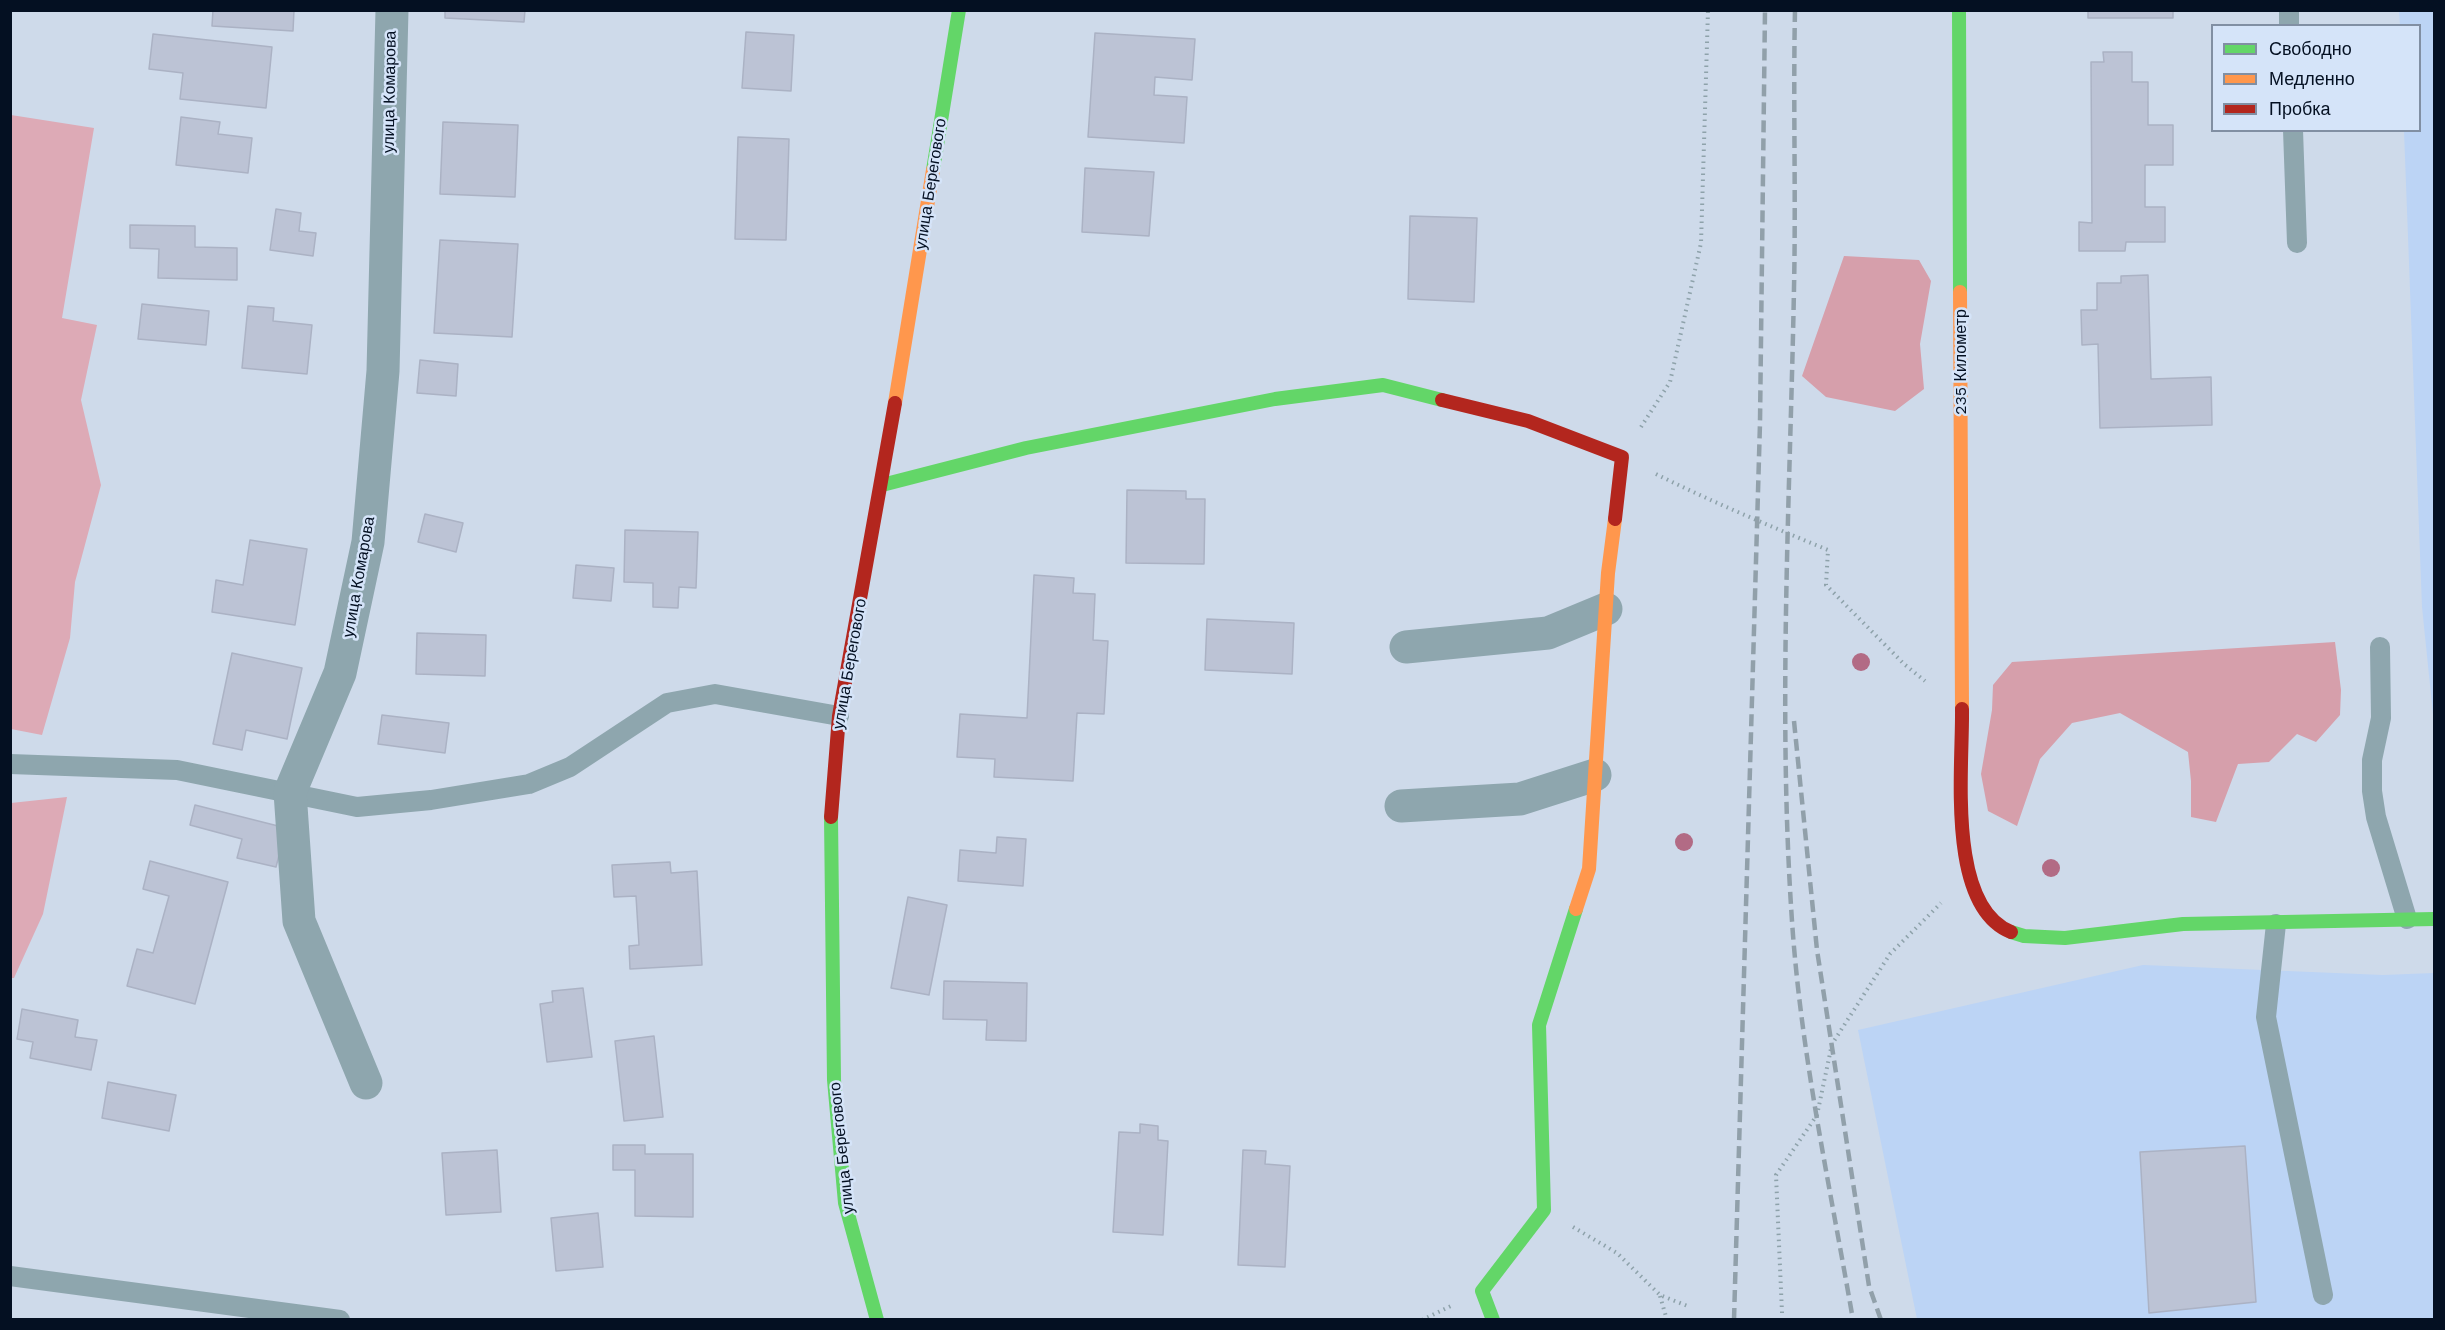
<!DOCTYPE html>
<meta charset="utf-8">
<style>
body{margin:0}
#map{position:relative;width:2445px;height:1330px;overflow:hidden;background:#cedaea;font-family:"Work Sans",sans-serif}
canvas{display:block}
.frame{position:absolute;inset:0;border:12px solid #041022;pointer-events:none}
.legend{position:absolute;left:2211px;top:24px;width:210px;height:108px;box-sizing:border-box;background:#d5e4f9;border:2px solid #818fa3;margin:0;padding:8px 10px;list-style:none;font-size:18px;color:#041022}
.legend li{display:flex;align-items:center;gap:12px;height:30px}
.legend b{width:30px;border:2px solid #818fa3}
</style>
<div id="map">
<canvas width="2445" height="1330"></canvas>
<div class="frame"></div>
<ul class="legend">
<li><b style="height:8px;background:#63d668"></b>Свободно</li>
<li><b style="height:8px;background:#ff974d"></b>Медленно</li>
<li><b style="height:8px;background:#b3261e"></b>Пробка</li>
</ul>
</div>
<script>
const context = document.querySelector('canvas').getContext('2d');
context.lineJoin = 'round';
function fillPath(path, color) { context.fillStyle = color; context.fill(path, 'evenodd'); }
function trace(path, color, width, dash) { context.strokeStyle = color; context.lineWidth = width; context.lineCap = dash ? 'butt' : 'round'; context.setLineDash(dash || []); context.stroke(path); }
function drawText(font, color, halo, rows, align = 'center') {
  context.font = font + ' "Work Sans",sans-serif'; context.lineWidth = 5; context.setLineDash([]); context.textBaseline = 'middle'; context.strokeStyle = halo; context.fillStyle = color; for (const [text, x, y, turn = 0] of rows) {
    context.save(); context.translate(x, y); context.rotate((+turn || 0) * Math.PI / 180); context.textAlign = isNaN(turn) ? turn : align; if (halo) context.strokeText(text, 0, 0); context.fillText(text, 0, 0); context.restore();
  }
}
const built = new Path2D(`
 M 2399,11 L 2434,11 L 2434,724 L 2422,607 L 2404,131 L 2420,130 L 2420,26 L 2400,25 Z
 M 2143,965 L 2383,975 L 2434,973 L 2434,1319 L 1917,1319 L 1858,1030 Z`);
const green = new Path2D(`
 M 11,115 L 94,128 L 62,318 L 97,325 L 81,400 L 101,485 L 75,582 L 70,638 L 42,735 L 11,729 Z
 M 67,797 L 43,914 L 14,978 L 11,978 L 11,803 Z`);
const forest = new Path2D(`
 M 1844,256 L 1919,260 L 1931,281 L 1920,344 L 1924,389 L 1895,411 L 1826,397 L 1802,376 Z
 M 2335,642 L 2341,690 L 2340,715 L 2316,742 L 2297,734 L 2269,762 L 2238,764 L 2216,822 L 2191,817 L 2191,781 L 2188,752 L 2120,713 L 2072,723 L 2040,759 L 2017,826 L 1988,811 L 1981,774 L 1992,710 L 1993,685 L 2012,662 Z`);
const building = new Path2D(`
 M 213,10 L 294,10 L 293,31 L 212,26 Z
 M 445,10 L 525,10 L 524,22 L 445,18 Z
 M 2088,10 L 2173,10 L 2173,18 L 2088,18 Z
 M 746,32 L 794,35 L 791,91 L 742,88 Z
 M 1095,33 L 1195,39 L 1192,80 L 1155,77 L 1154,95 L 1187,97 L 1184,143 L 1088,137 Z
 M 153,34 L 272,47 L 266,108 L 180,99 L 183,73 L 149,69 Z
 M 2103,52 L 2132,52 L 2132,82 L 2148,82 L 2148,125 L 2173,125 L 2173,165 L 2145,165 L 2145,207 L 2165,207 L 2165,242 L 2126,242 L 2125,251 L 2079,251 L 2079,222 L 2092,223 L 2091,62 L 2104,62 Z
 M 181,117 L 220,122 L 218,134 L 252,138 L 248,173 L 176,165 Z
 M 443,122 L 518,125 L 515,197 L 440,194 Z
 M 738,137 L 789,139 L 786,240 L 735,239 Z
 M 1085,168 L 1154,172 L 1149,236 L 1082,232 Z
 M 276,209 L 301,213 L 299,231 L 316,233 L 313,256 L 270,250 Z
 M 1410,216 L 1477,218 L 1474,302 L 1408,299 Z
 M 130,225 L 195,226 L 195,247 L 237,248 L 237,280 L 158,278 L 159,249 L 130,248 Z
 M 440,240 L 518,244 L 512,337 L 434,333 Z
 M 2148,275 L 2151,379 L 2211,377 L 2212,425 L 2100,428 L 2098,344 L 2082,345 L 2081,310 L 2097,310 L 2097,283 L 2121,283 L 2121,276 Z
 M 142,304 L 209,311 L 206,345 L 138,339 Z
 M 248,306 L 274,308 L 273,321 L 312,325 L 307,374 L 242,368 Z
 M 420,360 L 458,364 L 456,396 L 417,393 Z
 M 1127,490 L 1186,491 L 1186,499 L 1205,499 L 1204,564 L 1126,563 Z
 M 425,514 L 463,523 L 456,552 L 418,542 Z
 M 625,530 L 698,532 L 696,588 L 679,587 L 678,608 L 653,607 L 653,583 L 624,582 Z
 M 250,540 L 307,549 L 295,625 L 212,612 L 216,580 L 243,585 Z
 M 576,565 L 614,568 L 611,601 L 573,598 Z
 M 1034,575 L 1074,578 L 1073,593 L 1095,594 L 1093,640 L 1108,641 L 1104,714 L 1077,713 L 1073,781 L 994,777 L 995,759 L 957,757 L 960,714 L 1027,718 Z
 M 1207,619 L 1294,623 L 1292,674 L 1205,670 Z
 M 417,633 L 486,635 L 485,676 L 416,674 Z
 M 232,653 L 302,668 L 287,739 L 246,730 L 242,750 L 213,744 Z
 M 382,715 L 449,723 L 445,753 L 378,744 Z
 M 195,805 L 286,828 L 276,867 L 237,858 L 242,839 L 190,825 Z
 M 997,837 L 1026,839 L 1023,886 L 958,881 L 960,850 L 996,853 Z
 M 150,861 L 228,882 L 195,1004 L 127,986 L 137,949 L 153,953 L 169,896 L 143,889 Z
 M 670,862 L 671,873 L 697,871 L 702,965 L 630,969 L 629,946 L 639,945 L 636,896 L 614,897 L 612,865 Z
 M 908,897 L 947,905 L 929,995 L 891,988 Z
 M 944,981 L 1027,983 L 1026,1041 L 986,1040 L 987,1020 L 943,1019 Z
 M 583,988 L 592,1057 L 547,1062 L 540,1004 L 553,1002 L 552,991 Z
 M 22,1009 L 78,1020 L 75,1037 L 97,1040 L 91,1070 L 30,1058 L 33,1042 L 17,1039 Z
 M 654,1036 L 663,1117 L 624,1121 L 615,1041 Z
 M 108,1082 L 176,1095 L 169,1131 L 102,1118 Z
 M 1140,1124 L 1158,1126 L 1158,1140 L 1168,1141 L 1163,1235 L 1113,1232 L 1119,1132 L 1140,1133 Z
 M 613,1145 L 645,1145 L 645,1154 L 693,1154 L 693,1217 L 635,1216 L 635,1170 L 613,1170 Z
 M 2245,1146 L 2256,1302 L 2149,1313 L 2140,1152 Z
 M 497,1150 L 501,1212 L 446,1215 L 442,1153 Z
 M 1243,1150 L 1266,1151 L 1265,1164 L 1290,1166 L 1285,1267 L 1238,1265 Z
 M 598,1213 L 603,1267 L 556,1271 L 551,1218 Z`);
const path = new Path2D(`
 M 1641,427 L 1670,382 L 1701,243 L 1708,10
 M 1656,474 C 1712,502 1770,526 1828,550 L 1826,585 L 1904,664 L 1925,681
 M 1573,1227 L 1617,1253 L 1660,1295 L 1690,1307
 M 1660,1296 L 1667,1320
 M 1782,1313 L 1776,1175 L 1817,1115 L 1832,1044 L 1890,954 L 1941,903
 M 1422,1320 L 1451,1306`);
const lane = new Path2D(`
 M 2289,10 L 2289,26
 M 2293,130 L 2297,243
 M 2380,647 L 2381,718 L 2372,760 L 2372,791 L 2376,817 L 2407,919
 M 10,764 L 177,770 L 357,807 L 431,800 L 529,784 L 570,767 L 667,703 L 715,694 L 839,716
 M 2276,924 L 2266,1017 L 2323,1295
 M 10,1276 L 340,1320`);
const street = new Path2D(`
 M 1406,647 L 1548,633 L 1606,609
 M 1401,806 L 1520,799 L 1595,775
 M 366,1083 L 299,921 L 290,792 L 340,673 L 368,542 L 383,371 L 392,10`);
const fast = new Path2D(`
 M 1959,10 L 1960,292
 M 933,170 L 959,10
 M 882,485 L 1026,448 L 1275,399 L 1383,385 L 1442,400
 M 831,817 L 834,1080 L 845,1203 L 877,1320
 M 2011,932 L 2024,936 L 2065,938 L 2183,924 L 2434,919
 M 1493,1320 L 1482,1291 L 1544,1210 L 1539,1025 L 1576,909`);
const slow = new Path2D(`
 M 1960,292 L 1962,709
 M 895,403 L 933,170
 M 1576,909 L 1589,869 L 1608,573 L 1615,519`);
const jam = new Path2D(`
 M 1442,400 L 1528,421 L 1622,457 L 1615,519
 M 1962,709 C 1963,767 1946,906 2011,932
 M 831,817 L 839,716 L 895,403`);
const rail = new Path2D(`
 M 1795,10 C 1793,103 1796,195 1794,288 C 1790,503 1777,720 1793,935 C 1803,1064 1831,1192 1853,1320
 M 1794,721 L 1817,950 L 1869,1286 L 1881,1320
 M 1734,1320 L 1760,423 L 1765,10`);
const trees = [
 [1861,662],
 [1684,842],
 [2051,868]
];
const streetNames = [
 ["улица Комарова",390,92,-89],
 ["улица Берегового",931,184,-81],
 ["235 Километр",1961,362,-90],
 ["улица Комарова",359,577,-80],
 ["улица Берегового",850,664,-80],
 ["улица Берегового",842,1148,-96]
];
fillPath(built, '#bcd4f5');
fillPath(green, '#ddaab6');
fillPath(forest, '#d69fab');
fillPath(building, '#bcc3d5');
trace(building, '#abb2c4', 1.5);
trace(path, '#8ea2aa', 4, [1.5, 4.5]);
trace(lane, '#8ea6ae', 20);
trace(street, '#8ea6ae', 33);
trace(fast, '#63d668', 14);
trace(slow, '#ff974d', 14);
trace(jam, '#b3261e', 14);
trace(rail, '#91a0aa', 4.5, [12, 6]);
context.fillStyle = '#b26b85';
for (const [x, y] of trees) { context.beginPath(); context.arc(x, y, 9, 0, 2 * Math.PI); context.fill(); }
drawText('16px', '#041022', '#d5e4f9', streetNames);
</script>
